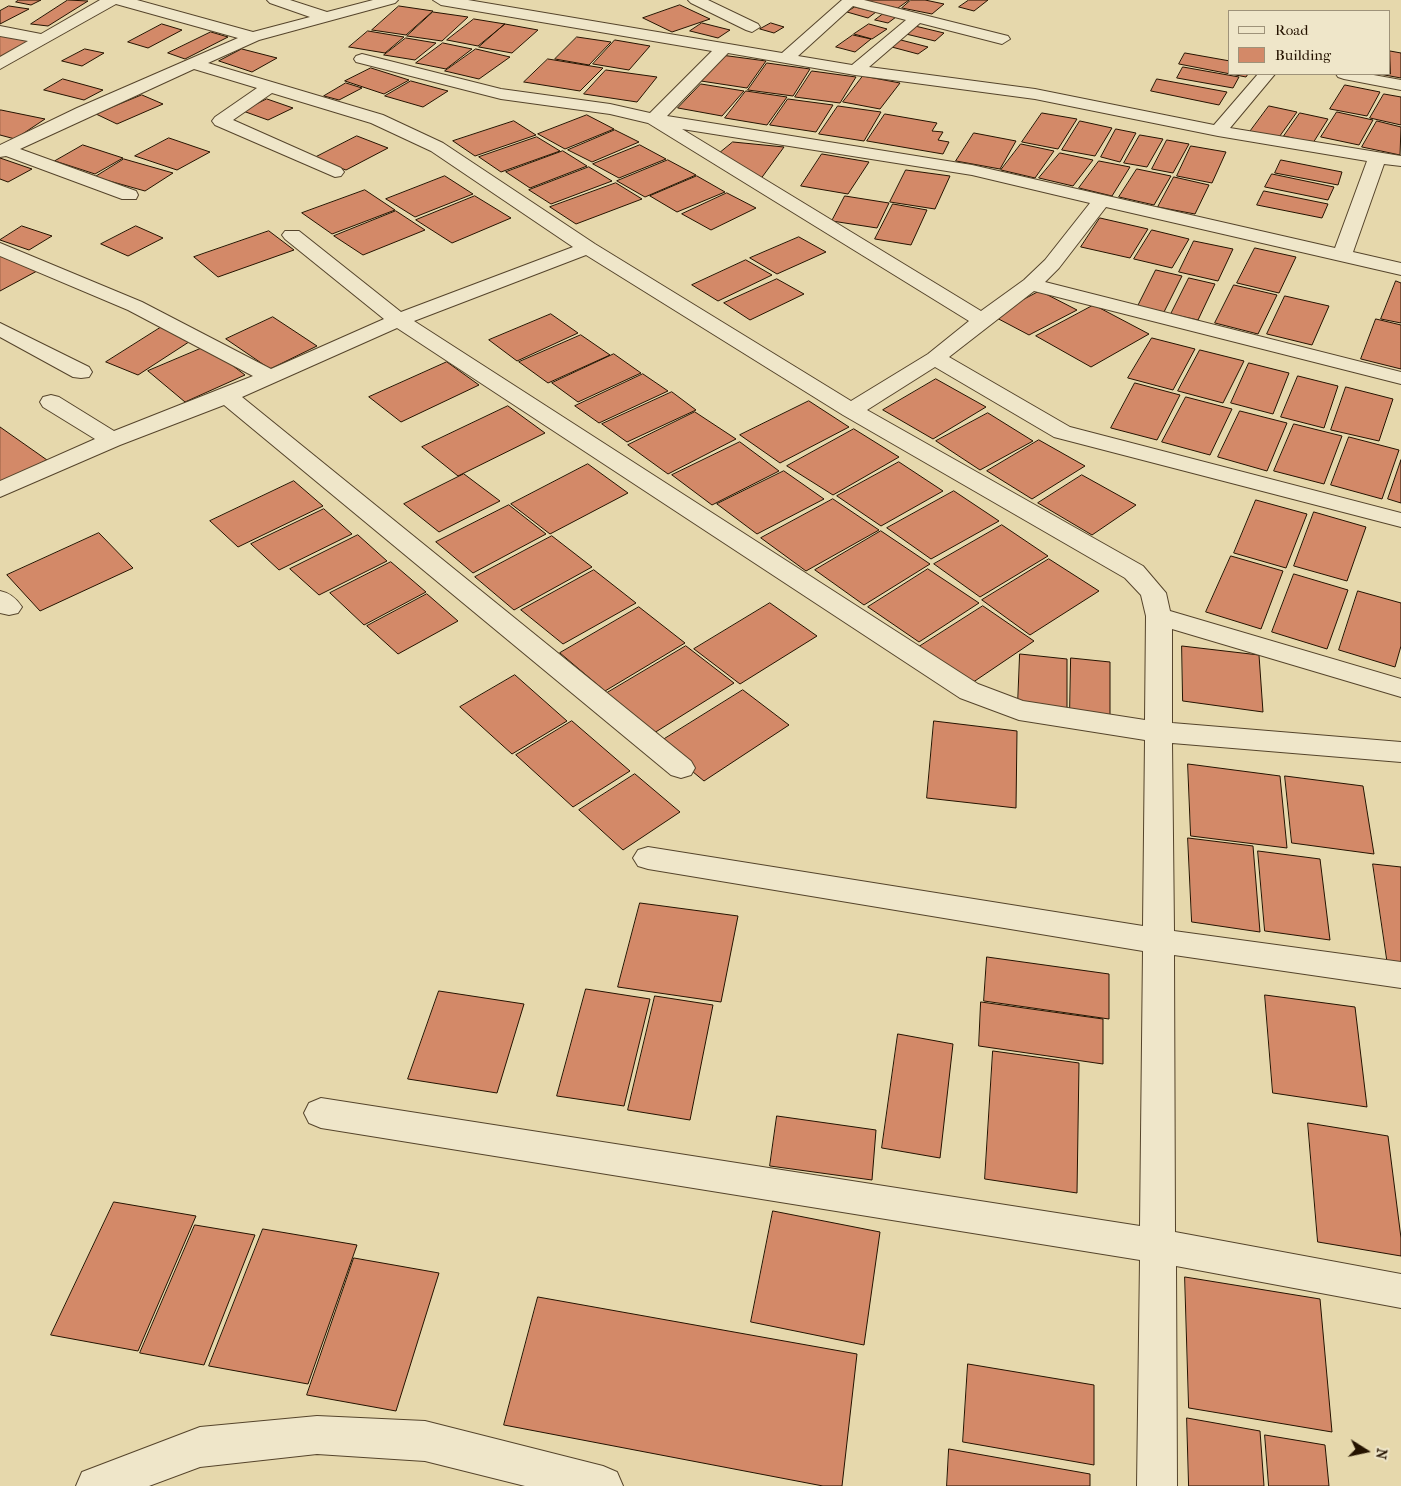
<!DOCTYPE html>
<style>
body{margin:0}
#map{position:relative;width:1401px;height:1486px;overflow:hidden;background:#e6d8ac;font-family:"IM FELL French Canon",serif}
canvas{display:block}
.legend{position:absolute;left:1228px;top:10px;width:162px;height:65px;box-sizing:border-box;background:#efe6c9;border:1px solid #9e9279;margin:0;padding:6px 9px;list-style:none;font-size:15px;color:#251300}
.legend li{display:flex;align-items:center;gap:10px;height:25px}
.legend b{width:25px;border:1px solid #9e9279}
.north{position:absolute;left:1341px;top:1426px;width:50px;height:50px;-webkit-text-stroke:4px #efe6c9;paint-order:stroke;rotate:100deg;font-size:14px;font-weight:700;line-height:20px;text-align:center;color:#251300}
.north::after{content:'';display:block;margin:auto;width:18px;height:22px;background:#251300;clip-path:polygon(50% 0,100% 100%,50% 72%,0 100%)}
</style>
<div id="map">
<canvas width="1401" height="1486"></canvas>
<ul class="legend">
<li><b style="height:6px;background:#efe6c9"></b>Road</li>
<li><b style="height:14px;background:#d38968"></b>Building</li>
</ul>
<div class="north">N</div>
</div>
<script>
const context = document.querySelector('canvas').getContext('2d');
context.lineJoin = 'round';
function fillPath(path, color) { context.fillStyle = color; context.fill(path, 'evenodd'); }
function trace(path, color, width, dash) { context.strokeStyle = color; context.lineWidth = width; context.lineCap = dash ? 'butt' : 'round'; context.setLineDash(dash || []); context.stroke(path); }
const building = new Path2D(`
 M 19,0 L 41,0 L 31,5 L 16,2 Z
 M 68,0 L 88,1 L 48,26 L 31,24 Z
 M 863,0 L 909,0 L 898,8 Z
 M 911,0 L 925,0 L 944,4 L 932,14 L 902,8 Z
 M 969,0 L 988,0 L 974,11 L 959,7 Z
 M 680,5 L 710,19 L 672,32 L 643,18 Z
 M 9,6 L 29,9 L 0,24 L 0,11 Z
 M 399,6 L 433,11 L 406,35 L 372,30 Z
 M 855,7 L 876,12 L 868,18 L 847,12 Z
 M 433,12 L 468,17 L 442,41 L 407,36 Z
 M 883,14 L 896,17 L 888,23 L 875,20 Z
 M 474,19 L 505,24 L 478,46 L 447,40 Z
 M 702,23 L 730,30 L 718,38 L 690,31 Z
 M 771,23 L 784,27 L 774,33 L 760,29 Z
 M 162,24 L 182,30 L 148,48 L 128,42 Z
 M 505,24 L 538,30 L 512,53 L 479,47 Z
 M 869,24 L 887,29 L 872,39 L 854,34 Z
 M 915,26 L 944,33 L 935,41 L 906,34 Z
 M 368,31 L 404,37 L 385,53 L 349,47 Z
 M 211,32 L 228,37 L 185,59 L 168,53 Z
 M 853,35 L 871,39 L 855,52 L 836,47 Z
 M 0,36 L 1,36 L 31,41 L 0,57 Z
 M 577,37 L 611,42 L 589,65 L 555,59 Z
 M 406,38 L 436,43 L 415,60 L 384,55 Z
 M 897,39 L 928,47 L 918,54 L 888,46 Z
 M 615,40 L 650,46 L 629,70 L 593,64 Z
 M 443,43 L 472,49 L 446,69 L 416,63 Z
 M 85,49 L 104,53 L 82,66 L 62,61 Z
 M 242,49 L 277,58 L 252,72 L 219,61 Z
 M 476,49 L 510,57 L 479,79 L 445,71 Z
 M 1390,51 L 1401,53 L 1401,78 L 1379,74 L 1390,74 Z
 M 1185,53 L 1230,61 L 1230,74 L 1248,74 L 1246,77 L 1179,64 Z
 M 721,55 L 766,61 L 747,88 L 701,81 Z
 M 548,59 L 603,68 L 580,91 L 524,82 Z
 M 767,63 L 810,69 L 793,96 L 748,90 Z
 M 1183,67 L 1239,77 L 1233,88 L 1177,78 Z
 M 371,68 L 409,80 L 384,94 L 345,81 Z
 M 606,70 L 657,77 L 637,102 L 584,94 Z
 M 812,71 L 856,77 L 840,103 L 795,97 Z
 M 863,76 L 900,83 L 880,109 L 843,102 Z
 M 63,79 L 103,90 L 84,100 L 44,90 Z
 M 1157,79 L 1227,92 L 1219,105 L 1151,91 Z
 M 411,81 L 448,91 L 423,107 L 385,96 Z
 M 346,83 L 362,88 L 339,100 L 324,96 Z
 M 701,84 L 744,91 L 722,116 L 678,108 Z
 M 1345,85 L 1380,92 L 1367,116 L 1330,109 Z
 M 746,91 L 787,97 L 767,125 L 725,118 Z
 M 1384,94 L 1401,97 L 1401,125 L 1370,118 Z
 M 142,95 L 163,104 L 117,124 L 96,114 Z
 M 267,99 L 293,108 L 268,120 L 243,111 Z
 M 788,99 L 833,105 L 816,132 L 770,125 Z
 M 838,106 L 881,112 L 864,141 L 819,134 Z
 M 1269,106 L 1297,112 L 1277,140 L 1249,133 Z
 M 0,110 L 1,110 L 45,119 L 15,139 L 0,135 Z
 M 1337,112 L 1373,120 L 1359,145 L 1321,137 Z
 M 1042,113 L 1077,119 L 1058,149 L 1022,142 Z
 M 1300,113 L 1328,119 L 1313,143 L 1284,136 Z
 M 885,114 L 937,123 L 932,131 L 943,132 L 938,140 L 949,142 L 943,154 L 867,141 Z
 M 587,115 L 614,129 L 565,149 L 538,134 Z
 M 514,121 L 536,135 L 475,156 L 453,141 Z
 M 1080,121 L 1112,128 L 1095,156 L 1062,150 Z
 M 1377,121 L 1401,127 L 1400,155 L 1362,147 Z
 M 1116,129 L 1136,133 L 1120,162 L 1101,157 Z
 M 615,130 L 639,142 L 592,162 L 568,150 Z
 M 974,133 L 1016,141 L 1000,169 L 956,161 Z
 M 1140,135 L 1163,139 L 1147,167 L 1124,163 Z
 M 357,136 L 388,148 L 346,170 L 314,158 Z
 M 537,137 L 560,151 L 501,172 L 479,157 Z
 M 169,138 L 210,152 L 177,170 L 135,156 Z
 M 1167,140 L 1189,144 L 1173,173 L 1152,169 Z
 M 733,142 L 784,147 L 760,180 L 716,156 Z
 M 1021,144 L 1054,151 L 1035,178 L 1001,170 Z
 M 83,145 L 123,158 L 95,174 L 55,161 Z
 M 640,145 L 666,159 L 619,178 L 593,164 Z
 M 1191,146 L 1226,152 L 1212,183 L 1177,176 Z
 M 563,151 L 587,166 L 530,188 L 506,172 Z
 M 1060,153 L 1093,160 L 1073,186 L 1039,178 Z
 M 822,154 L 869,162 L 848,194 L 801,186 Z
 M 0,158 L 32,169 L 8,182 L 0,179 Z
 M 124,159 L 173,173 L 145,191 L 95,177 Z
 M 668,160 L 696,175 L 645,197 L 617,181 Z
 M 1281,160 L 1342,172 L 1338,185 L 1275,173 Z
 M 1099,161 L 1130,167 L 1112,196 L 1079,188 Z
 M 589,167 L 612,181 L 551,204 L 529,190 Z
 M 1137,169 L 1171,176 L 1154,205 L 1119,197 Z
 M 906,170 L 950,176 L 935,209 L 890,202 Z
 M 1272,174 L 1334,187 L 1328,200 L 1265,187 Z
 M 445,176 L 473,194 L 415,217 L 386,199 Z
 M 697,176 L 725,192 L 677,212 L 650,196 Z
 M 1174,177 L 1209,185 L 1195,214 L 1158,207 Z
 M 616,183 L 642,199 L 576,224 L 550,207 Z
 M 365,190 L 395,210 L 332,234 L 302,213 Z
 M 1264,191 L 1328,204 L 1322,218 L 1257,205 Z
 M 727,193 L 756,208 L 711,230 L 682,214 Z
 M 475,196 L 511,218 L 452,243 L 416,220 Z
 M 845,196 L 889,203 L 877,228 L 832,221 Z
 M 893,204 L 927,210 L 911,245 L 875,239 Z
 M 396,211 L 425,230 L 363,255 L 334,236 Z
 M 1100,218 L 1148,229 L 1130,258 L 1081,247 Z
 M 22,226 L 52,236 L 29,250 L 0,240 Z
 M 136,226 L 163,238 L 128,256 L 101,244 Z
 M 1152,230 L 1189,239 L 1172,268 L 1134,259 Z
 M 269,231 L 294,250 L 218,277 L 194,257 Z
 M 799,237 L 826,252 L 777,274 L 750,258 Z
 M 1194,241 L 1233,249 L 1218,281 L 1179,272 Z
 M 1255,248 L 1296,257 L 1279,293 L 1237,283 Z
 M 0,256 L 37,271 L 0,291 Z
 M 746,260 L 772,275 L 718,301 L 692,285 Z
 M 1156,270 L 1182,276 L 1164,312 L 1138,306 Z
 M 1189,278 L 1215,284 L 1198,320 L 1171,314 Z
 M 777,279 L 804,294 L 750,320 L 724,303 Z
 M 1396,281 L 1401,283 L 1401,323 L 1381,319 Z
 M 1234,285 L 1277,295 L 1258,334 L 1215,323 Z
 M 1040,291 L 1077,310 L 1029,335 L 993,316 Z
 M 1285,296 L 1329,306 L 1312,345 L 1267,334 Z
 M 1094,305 L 1149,334 L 1091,367 L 1036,336 Z
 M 551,314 L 578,333 L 517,361 L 489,340 Z
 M 273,317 L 317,346 L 270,369 L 226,339 Z
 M 1376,319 L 1401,325 L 1401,369 L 1361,359 Z
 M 163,326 L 195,338 L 138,375 L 106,362 Z
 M 581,335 L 610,355 L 548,383 L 519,362 Z
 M 1152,338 L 1195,349 L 1173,390 L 1128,378 Z
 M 207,346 L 245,375 L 185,402 L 148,371 Z
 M 1200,350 L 1244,361 L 1223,403 L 1178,391 Z
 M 614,354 L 641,373 L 578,402 L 552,383 Z
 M 447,362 L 479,385 L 401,422 L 369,397 Z
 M 1249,363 L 1289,373 L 1273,414 L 1231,403 Z
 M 643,374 L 668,391 L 599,423 L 575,406 Z
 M 1298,376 L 1338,386 L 1324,428 L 1281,417 Z
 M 936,379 L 986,407 L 933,439 L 883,410 Z
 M 1135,383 L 1180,395 L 1157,440 L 1111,428 Z
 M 1346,387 L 1393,399 L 1379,441 L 1331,430 Z
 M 672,392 L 696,410 L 627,442 L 602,424 Z
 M 1186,397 L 1232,409 L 1210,455 L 1162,442 Z
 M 809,401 L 849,427 L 780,463 L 740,435 Z
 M 508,406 L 545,433 L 458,476 L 422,447 Z
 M 1240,411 L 1287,423 L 1267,471 L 1218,457 Z
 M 695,412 L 736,439 L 668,474 L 628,445 Z
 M 988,413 L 1033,441 L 980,470 L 936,441 Z
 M 1294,424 L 1342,436 L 1324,484 L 1274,471 Z
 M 0,427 L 47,460 L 0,483 Z
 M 854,429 L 899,457 L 833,495 L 787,466 Z
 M 1349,437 L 1399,450 L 1382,499 L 1331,485 Z
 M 1039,440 L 1085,466 L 1032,499 L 987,471 Z
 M 740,442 L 779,471 L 712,505 L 672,475 Z
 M 1401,460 L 1401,503 L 1388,499 Z
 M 899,462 L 943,491 L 881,526 L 837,496 Z
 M 588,464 L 628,493 L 550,534 L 511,504 Z
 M 784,471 L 824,499 L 757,534 L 717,504 Z
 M 464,474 L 500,501 L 439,532 L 404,504 Z
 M 1082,475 L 1136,505 L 1092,535 L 1038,503 Z
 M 294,481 L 323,506 L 238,547 L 210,521 Z
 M 954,491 L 999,521 L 931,559 L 887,528 Z
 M 833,499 L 879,530 L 806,571 L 761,538 Z
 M 1256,500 L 1307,514 L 1286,568 L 1234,553 Z
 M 509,505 L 546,534 L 473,573 L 436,542 Z
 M 324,509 L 352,534 L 279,570 L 251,544 Z
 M 1314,512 L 1366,527 L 1347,581 L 1294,566 Z
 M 1002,525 L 1048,556 L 980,597 L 934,564 Z
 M 881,531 L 930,564 L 864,605 L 815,570 Z
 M 99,533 L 133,568 L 40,611 L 7,575 Z
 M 358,535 L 387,561 L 319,595 L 290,569 Z
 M 552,536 L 592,567 L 514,610 L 475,577 Z
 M 1231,556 L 1283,571 L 1261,629 L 1206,612 Z
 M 1049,559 L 1099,591 L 1030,635 L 982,600 Z
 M 391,562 L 426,592 L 364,625 L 330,593 Z
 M 928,569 L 979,603 L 919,642 L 868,607 Z
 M 594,570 L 636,603 L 563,644 L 521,610 Z
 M 1294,574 L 1348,590 L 1327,649 L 1272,632 Z
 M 1358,591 L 1401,603 L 1401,646 L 1395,667 L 1339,650 Z
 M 427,594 L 458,621 L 398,654 L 367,626 Z
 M 770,603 L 817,636 L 740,684 L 694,649 Z
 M 983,606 L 1034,641 L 966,687 L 914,650 Z
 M 639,607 L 685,643 L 605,691 L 560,653 Z
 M 686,646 L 734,683 L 654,733 L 607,693 Z
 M 1182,646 L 1259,655 L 1263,712 L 1183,701 Z
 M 1020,654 L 1067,659 L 1067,709 L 1018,704 Z
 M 1071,658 L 1110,662 L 1110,716 L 1070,711 Z
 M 515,675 L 567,721 L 512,754 L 460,707 Z
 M 743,690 L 789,725 L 704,781 L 658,743 Z
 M 572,721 L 630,771 L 573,807 L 516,755 Z
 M 934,721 L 1017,731 L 1016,808 L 927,798 Z
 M 1188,764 L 1280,776 L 1287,848 L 1191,836 Z
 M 635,774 L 680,812 L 623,850 L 579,810 Z
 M 1285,776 L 1363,786 L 1374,854 L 1292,843 Z
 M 1188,838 L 1253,846 L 1260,932 L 1192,922 Z
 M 1258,851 L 1320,859 L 1330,940 L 1265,931 Z
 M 1373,864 L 1401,867 L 1401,968 L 1388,966 Z
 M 640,903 L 738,916 L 721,1002 L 618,987 Z
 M 987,957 L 1109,974 L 1109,1019 L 984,1001 Z
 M 586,989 L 650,999 L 624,1106 L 557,1096 Z
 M 439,991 L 524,1004 L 497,1093 L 408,1079 Z
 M 1265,995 L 1355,1007 L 1367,1107 L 1273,1093 Z
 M 655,996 L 713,1005 L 690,1120 L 628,1110 Z
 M 981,1002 L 1103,1019 L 1103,1064 L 979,1046 Z
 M 898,1034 L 953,1044 L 940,1158 L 882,1148 Z
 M 993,1051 L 1079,1063 L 1077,1193 L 985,1179 Z
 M 777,1116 L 876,1130 L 872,1180 L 770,1166 Z
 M 1308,1123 L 1388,1136 L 1401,1238 L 1401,1256 L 1318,1242 Z
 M 114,1202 L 196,1216 L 138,1351 L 51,1335 Z
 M 773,1211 L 880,1232 L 864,1345 L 751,1322 Z
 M 195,1225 L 255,1235 L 204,1365 L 140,1353 Z
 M 263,1229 L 357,1245 L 308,1384 L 209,1366 Z
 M 354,1258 L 439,1273 L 396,1411 L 307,1395 Z
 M 1185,1277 L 1320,1299 L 1332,1432 L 1189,1408 Z
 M 538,1297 L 857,1354 L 842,1486 L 823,1486 L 504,1425 Z
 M 968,1364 L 1094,1385 L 1094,1465 L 963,1442 Z
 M 1187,1418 L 1260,1431 L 1264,1486 L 1189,1486 Z
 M 1265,1435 L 1325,1445 L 1329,1486 L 1269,1486 Z
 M 949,1449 L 1090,1474 L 1090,1486 L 947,1486 Z`);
const street = new Path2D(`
 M 100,0 L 137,0 L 253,32 L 310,17 L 270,3 L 267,0 L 290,0 L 327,12 L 373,0 L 398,0 L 395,3 L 259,40 L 208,63 L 383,115 L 443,143 L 595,244 L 851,401 L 928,354 L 969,321 L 648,123 L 610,114 L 501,99 L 356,62 L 354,59 L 356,56 L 362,54 L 501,89 L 610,104 L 650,113 L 712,51 L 441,5 L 433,0 L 468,0 L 782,53 L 842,0 L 864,0 L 1008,36 L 1010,39 L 1002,44 L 920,23 L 869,67 L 1035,89 L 1214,125 L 1258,74 L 1275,74 L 1230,128 L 1401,156 L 1401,166 L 1384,164 L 1353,252 L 1401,263 L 1401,275 L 1106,207 L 1059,268 L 1045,282 L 1401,372 L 1401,384 L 1034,291 L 949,357 L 1070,427 L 1401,513 L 1401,527 L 1054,437 L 935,367 L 867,410 L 1143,566 L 1166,593 L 1170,611 L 1401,679 L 1401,697 L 1172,629 L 1172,723 L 1401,742 L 1401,762 L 1172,743 L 1174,931 L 1401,962 L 1401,988 L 1174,955 L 1175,1232 L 1401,1274 L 1401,1308 L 1176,1266 L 1177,1486 L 1137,1486 L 1140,1260 L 321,1128 L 309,1123 L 304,1113 L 309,1103 L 321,1098 L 1140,1226 L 1143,951 L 648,869 L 638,866 L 633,858 L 638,850 L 648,847 L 1143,926 L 1145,740 L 1019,720 L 960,698 L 397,328 L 242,397 L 691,761 L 695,768 L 691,775 L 681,778 L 671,775 L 224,405 L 120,445 L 0,497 L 0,481 L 95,439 L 43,407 L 40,402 L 43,397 L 51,395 L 59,397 L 114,431 L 253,376 L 128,310 L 0,256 L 0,243 L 142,302 L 271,369 L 384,319 L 285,239 L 282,235 L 285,231 L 299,231 L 401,312 L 573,247 L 431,151 L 371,123 L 272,93 L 233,120 L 341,168 L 344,172 L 341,176 L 335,177 L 215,125 L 212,121 L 215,117 L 257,88 L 194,69 L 20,149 L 136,191 L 138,195 L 136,199 L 122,199 L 6,156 L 0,157 L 0,145 L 77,108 L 238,38 L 116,4 L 0,69 L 0,57 L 28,41 L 0,36 L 0,26 L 41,34 ZM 853,6 L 906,20 L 852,65 L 798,56 ZM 728,53 L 855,75 L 1035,99 L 1218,136 L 1367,161 L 1335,248 L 972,165 L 667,116 ZM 682,129 L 972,175 L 1090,203 L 1045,260 L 1024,280 L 981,311 ZM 586,255 L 843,415 L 1125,578 L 1141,595 L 1146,616 L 1145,720 L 1023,701 L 978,684 L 414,321 Z
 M 688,0 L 708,0 L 758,24 L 760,27 L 752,32 L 746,30 L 691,3 Z
 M 1336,74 L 1368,74 L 1401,80 L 1401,90 L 1344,79 L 1338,77 Z
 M 0,323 L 89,367 L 92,372 L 89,377 L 81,378 L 73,377 L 0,337 Z
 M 0,591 C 10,593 16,598 22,607 L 18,613 L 9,615 L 0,613 Z
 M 317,1416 L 425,1421 L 603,1466 L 617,1472 L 623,1486 L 525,1486 L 425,1461 L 317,1454 L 200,1467 L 149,1486 L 76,1486 L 82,1472 L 200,1427 Z`);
fillPath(building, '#d38968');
trace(building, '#251300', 1);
trace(street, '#55442b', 2);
fillPath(street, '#efe6c9');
</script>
